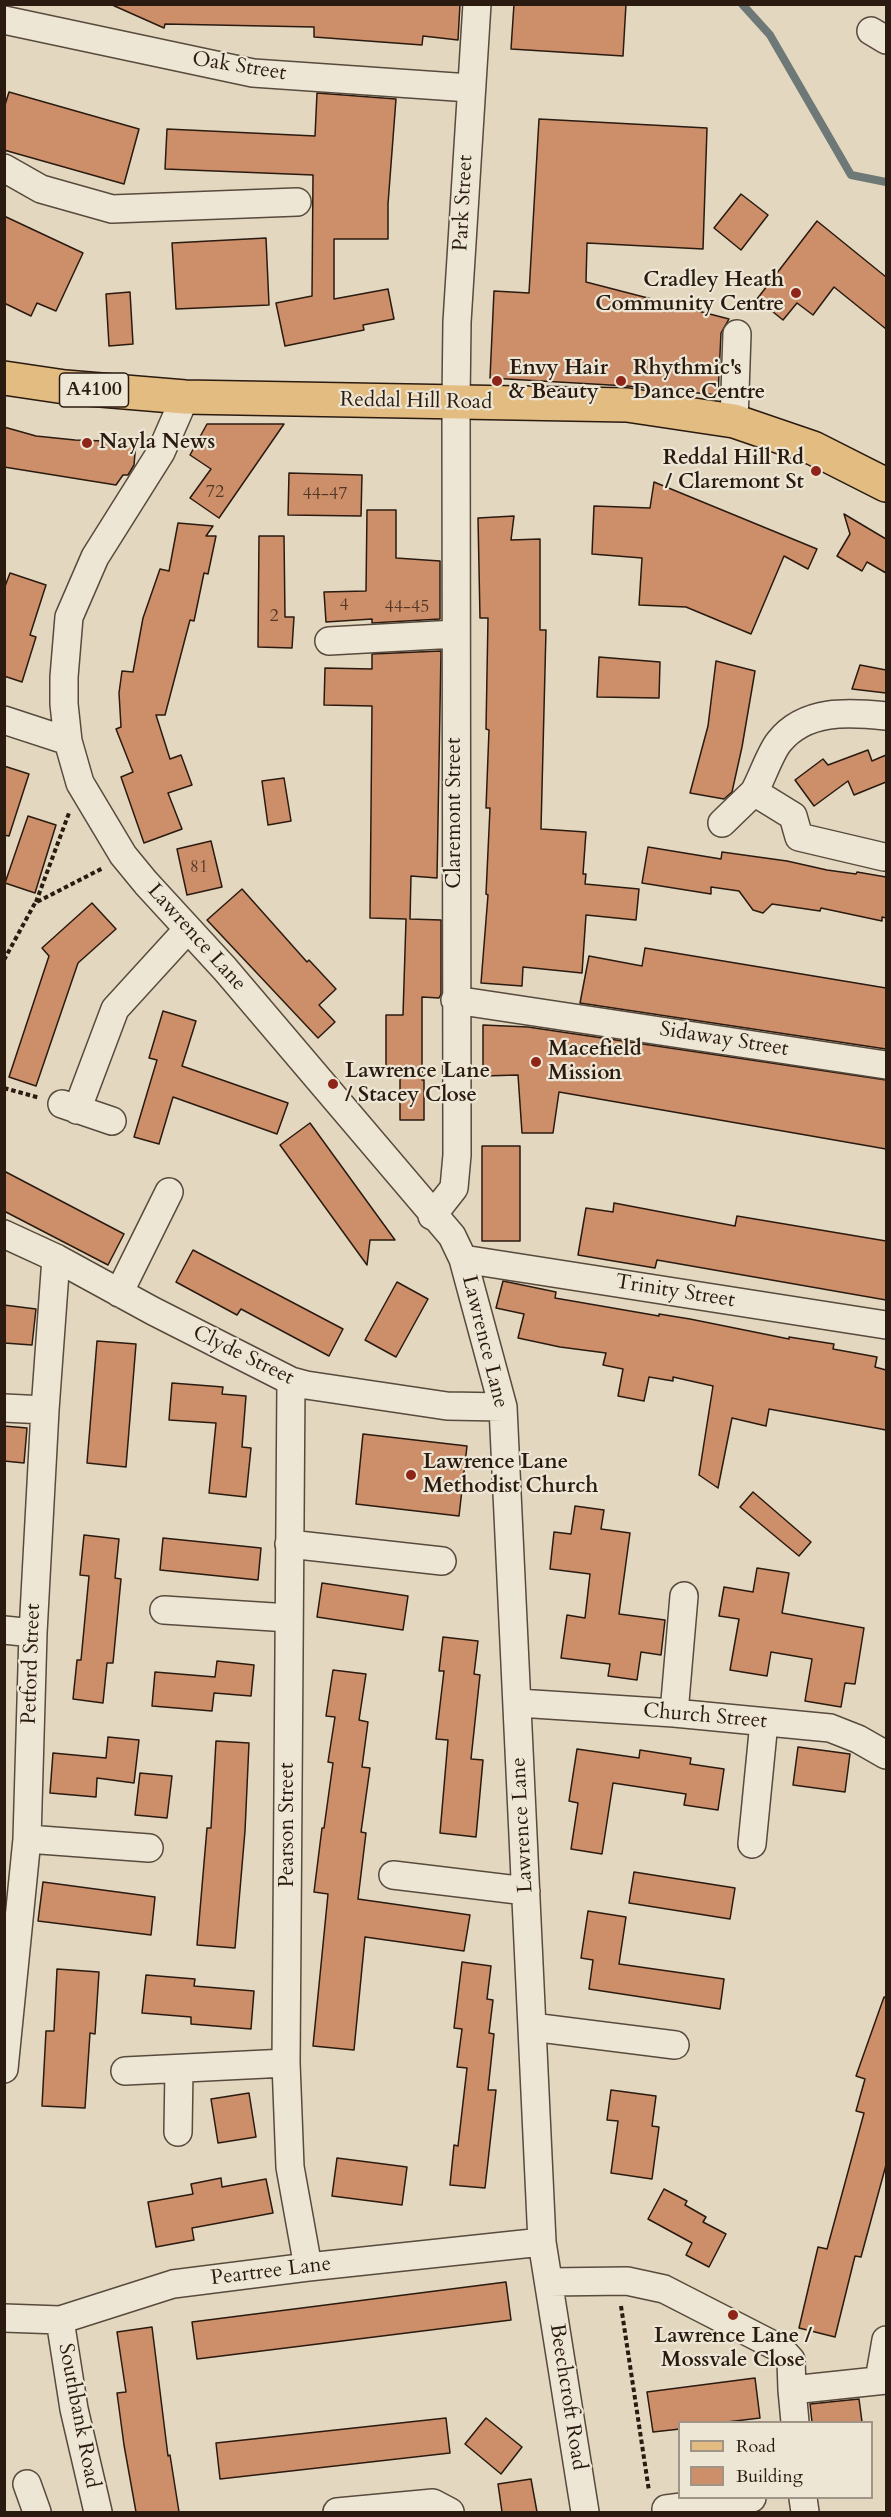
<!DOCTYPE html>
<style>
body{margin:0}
#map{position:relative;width:891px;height:2517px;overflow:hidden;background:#e3d8bf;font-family:Cardo,serif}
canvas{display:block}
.frame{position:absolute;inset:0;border:6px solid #2a1a10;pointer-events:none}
.legend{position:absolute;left:678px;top:2421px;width:195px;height:78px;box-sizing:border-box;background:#ede6d5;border:2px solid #9f9486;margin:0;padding:8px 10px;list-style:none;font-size:18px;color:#2a1a10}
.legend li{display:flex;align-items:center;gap:12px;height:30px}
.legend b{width:30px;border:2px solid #9f9486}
</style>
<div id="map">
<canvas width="891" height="2517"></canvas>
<div class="frame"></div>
<ul class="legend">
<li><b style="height:8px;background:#e2bc80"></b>Road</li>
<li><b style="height:16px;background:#cd8f6a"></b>Building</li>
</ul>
</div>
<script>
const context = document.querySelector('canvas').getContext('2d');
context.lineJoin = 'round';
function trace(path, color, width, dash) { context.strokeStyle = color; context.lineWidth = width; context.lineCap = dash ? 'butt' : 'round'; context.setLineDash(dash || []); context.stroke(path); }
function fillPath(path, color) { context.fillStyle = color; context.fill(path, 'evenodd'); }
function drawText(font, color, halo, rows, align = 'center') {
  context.font = font + ' Cardo,serif'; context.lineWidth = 4.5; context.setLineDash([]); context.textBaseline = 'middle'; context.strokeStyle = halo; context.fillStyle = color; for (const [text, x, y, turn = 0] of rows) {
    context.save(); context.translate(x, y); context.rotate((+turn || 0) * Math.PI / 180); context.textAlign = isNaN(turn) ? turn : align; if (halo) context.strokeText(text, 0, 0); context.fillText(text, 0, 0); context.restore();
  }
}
const stream = new Path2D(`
 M 742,4 L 770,35 L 851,175 L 886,182`);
const building = new Path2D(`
 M 110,4 L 460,4 L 458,40 L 423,36 L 422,45 L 314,37 L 314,27 L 165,24 L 164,28 Z
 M 514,4 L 626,4 L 623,56 L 511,49 Z
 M 9,92 L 139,129 L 124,184 L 4,150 L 4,108 Z
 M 317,93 L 396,99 L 388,204 L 388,239 L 334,239 L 334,299 L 388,289 L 394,319 L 363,325 L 364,330 L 285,346 L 276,303 L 312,296 L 313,175 L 165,169 L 167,129 L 315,136 Z
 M 539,119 L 707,128 L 703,249 L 587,243 L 586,282 L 729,319 L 721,333 L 718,395 L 627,386 L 490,378 L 494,291 L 529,293 Z
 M 741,194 L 768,215 L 741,250 L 714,228 Z
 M 4,216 L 83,253 L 56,311 L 37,303 L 31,316 L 4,303 Z
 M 817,221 L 886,277 L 886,329 L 834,287 L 813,315 L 797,303 L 783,320 L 757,299 Z
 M 266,238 L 269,305 L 176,309 L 172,243 Z
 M 130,292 L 133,344 L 109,346 L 106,294 Z
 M 207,424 L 284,424 L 219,518 L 190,498 L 211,469 L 190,455 Z
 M 4,427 L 36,436 L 75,440 L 136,442 L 134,465 L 128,475 L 123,475 L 116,485 L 4,467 Z
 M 289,473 L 362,475 L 361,516 L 288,515 Z
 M 654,482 L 817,549 L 808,569 L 784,556 L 751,634 L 686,607 L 639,605 L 642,558 L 592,554 L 594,506 L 650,508 Z
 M 367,510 L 396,510 L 396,558 L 440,561 L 440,619 L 372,623 L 372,619 L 326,622 L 324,592 L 366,591 Z
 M 844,514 L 886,539 L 886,573 L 867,562 L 862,571 L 837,556 L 850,534 Z
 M 514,516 L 511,540 L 540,539 L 540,630 L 546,630 L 541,829 L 586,832 L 583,874 L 586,874 L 585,884 L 639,889 L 636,920 L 586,915 L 582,973 L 523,967 L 522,986 L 481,983 L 488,895 L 486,894 L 490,808 L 486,808 L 489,730 L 486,729 L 488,618 L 480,618 L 478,518 Z
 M 178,523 L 213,526 L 206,536 L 216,536 L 208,574 L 204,573 L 194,621 L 190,620 L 165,715 L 156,715 L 170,759 L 181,755 L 192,785 L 168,793 L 182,829 L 144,843 L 121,777 L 133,772 L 116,729 L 121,727 L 119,693 L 122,671 L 133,672 L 143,618 L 160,569 L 169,571 Z
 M 259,536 L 284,536 L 285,617 L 294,617 L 292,648 L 258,647 Z
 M 10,573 L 46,585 L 30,635 L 36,637 L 22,682 L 4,676 L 4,589 Z
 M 441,651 L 437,878 L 411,876 L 410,919 L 441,920 L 441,994 L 439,998 L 422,997 L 422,1080 L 424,1080 L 424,1120 L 400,1120 L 400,1070 L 386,1070 L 386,1015 L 403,1015 L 406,919 L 370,918 L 372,706 L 324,705 L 325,668 L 372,669 L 372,654 Z
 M 599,657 L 660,662 L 659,698 L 597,697 Z
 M 716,661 L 755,671 L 742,747 L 732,792 L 724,799 L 690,793 L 708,726 Z
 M 860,665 L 886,670 L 886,693 L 852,689 Z
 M 868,750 L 872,761 L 886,755 L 886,782 L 854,795 L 848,781 L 814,806 L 795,780 L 823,759 L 828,765 Z
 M 4,766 L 29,774 L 9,836 L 4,835 Z
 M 284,778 L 291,821 L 268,825 L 262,781 Z
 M 28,816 L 56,825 L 35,893 L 5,883 Z
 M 211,841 L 222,887 L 187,895 L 177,849 Z
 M 648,847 L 721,859 L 722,852 L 787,861 L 827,870 L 856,874 L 857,872 L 886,877 L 886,918 L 882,917 L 882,921 L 821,908 L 820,911 L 772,904 L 763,913 L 753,910 L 739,891 L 711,887 L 711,894 L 642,883 Z
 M 242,889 L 307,962 L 309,960 L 336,989 L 319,1005 L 335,1022 L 318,1038 L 207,920 Z
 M 92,903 L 116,929 L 78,963 L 36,1086 L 9,1077 L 49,956 L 42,948 Z
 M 645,948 L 886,988 L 886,1049 L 580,1003 L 589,956 L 642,966 Z
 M 163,1011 L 196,1021 L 182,1066 L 288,1103 L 277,1134 L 173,1097 L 159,1144 L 134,1137 L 157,1060 L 149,1058 Z
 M 483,1025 L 528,1027 L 886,1080 L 886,1149 L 559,1092 L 553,1133 L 522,1133 L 518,1075 L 483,1076 Z
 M 310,1123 L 395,1240 L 370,1240 L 367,1265 L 280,1145 Z
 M 482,1146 L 520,1146 L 520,1241 L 482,1241 Z
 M 4,1171 L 124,1234 L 108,1265 L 4,1211 Z
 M 614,1203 L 735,1226 L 737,1216 L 886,1241 L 886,1300 L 657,1260 L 655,1268 L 578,1255 L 586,1208 L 613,1212 Z
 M 193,1250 L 343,1329 L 329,1356 L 241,1309 L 237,1315 L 176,1282 Z
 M 503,1281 L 556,1292 L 555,1298 L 659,1316 L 659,1314 L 690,1319 L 789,1339 L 789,1337 L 834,1344 L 833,1349 L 877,1357 L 875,1367 L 886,1370 L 886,1430 L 769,1409 L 766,1426 L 732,1418 L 718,1488 L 699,1475 L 713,1386 L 673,1377 L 673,1381 L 649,1377 L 644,1401 L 618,1396 L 623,1369 L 603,1365 L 606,1353 L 560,1347 L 518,1338 L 524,1314 L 496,1308 Z
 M 397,1282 L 428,1299 L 396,1357 L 365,1340 Z
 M 4,1305 L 36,1309 L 32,1345 L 4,1343 Z
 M 97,1341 L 136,1344 L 126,1467 L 87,1463 Z
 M 172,1383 L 223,1387 L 222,1394 L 246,1396 L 242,1447 L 251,1448 L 246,1497 L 209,1493 L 216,1423 L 169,1420 Z
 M 4,1426 L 27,1428 L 24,1463 L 4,1461 Z
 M 363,1434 L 467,1446 L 459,1516 L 356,1504 Z
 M 753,1492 L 811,1542 L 799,1556 L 740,1507 Z
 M 575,1506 L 604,1510 L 601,1529 L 630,1533 L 619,1614 L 665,1620 L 661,1655 L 641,1652 L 637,1680 L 608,1676 L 610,1664 L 561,1658 L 567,1615 L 585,1618 L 590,1574 L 550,1569 L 554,1532 L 571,1534 Z
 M 84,1535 L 119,1539 L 115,1578 L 121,1579 L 113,1663 L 107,1663 L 103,1703 L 73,1699 L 77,1660 L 81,1660 L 89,1576 L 80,1575 Z
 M 163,1538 L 261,1548 L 258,1580 L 160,1570 Z
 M 757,1568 L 789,1573 L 782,1613 L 864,1628 L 855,1684 L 845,1683 L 841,1707 L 805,1701 L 812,1659 L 771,1652 L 767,1676 L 730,1670 L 739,1619 L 719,1616 L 724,1587 L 753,1592 Z
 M 322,1583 L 408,1596 L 403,1630 L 317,1617 Z
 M 443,1637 L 478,1641 L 474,1674 L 480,1675 L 471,1759 L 483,1760 L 476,1837 L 440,1833 L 448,1740 L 436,1739 L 444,1671 L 439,1671 Z
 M 217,1661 L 254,1665 L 251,1696 L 214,1693 L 212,1711 L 152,1706 L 155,1672 L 215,1677 Z
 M 333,1670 L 366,1674 L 359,1720 L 368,1722 L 362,1767 L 370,1768 L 361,1832 L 366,1833 L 358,1899 L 470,1915 L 464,1951 L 365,1937 L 354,2050 L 313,2046 L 328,1894 L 314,1892 L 322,1828 L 324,1828 L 333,1763 L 328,1762 L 335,1717 L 326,1716 Z
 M 108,1737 L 139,1740 L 134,1783 L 97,1778 L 96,1797 L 50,1793 L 53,1753 L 106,1758 Z
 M 216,1741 L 249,1743 L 245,1831 L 235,1948 L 197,1945 L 207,1828 L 211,1828 Z
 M 798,1747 L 850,1754 L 845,1792 L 793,1785 Z
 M 577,1749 L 639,1758 L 640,1750 L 691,1758 L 690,1764 L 724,1769 L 718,1810 L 684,1805 L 686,1794 L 613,1783 L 602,1854 L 571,1849 L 578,1803 L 569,1801 Z
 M 140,1773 L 172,1776 L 167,1818 L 135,1815 Z
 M 634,1872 L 735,1888 L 730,1919 L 629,1903 Z
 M 43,1882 L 155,1897 L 151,1935 L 38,1921 Z
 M 588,1911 L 626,1917 L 619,1964 L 724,1979 L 720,2009 L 589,1989 L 593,1960 L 581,1958 Z
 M 462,1962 L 491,1966 L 487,1999 L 493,2000 L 489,2033 L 494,2034 L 488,2090 L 496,2090 L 485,2188 L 450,2185 L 454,2145 L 458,2146 L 467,2068 L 457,2067 L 462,2029 L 454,2028 Z
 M 57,1969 L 99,1972 L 95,2034 L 90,2033 L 85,2108 L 42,2106 L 46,2031 L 54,2031 Z
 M 146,1975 L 195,1979 L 194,1986 L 254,1991 L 251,2029 L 191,2024 L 191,2017 L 142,2013 Z
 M 884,1997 L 886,1998 L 886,2165 L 861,2257 L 855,2256 L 835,2337 L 799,2328 L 818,2247 L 827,2249 L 864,2113 L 856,2111 L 865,2079 L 856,2076 Z
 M 611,2090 L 656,2096 L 652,2126 L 659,2127 L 652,2179 L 611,2173 L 618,2121 L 607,2120 Z
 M 249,2093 L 256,2137 L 218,2143 L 211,2099 Z
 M 337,2158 L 407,2167 L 402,2205 L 332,2196 Z
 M 221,2178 L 222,2187 L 266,2179 L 273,2213 L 192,2228 L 194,2240 L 156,2247 L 148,2202 L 193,2194 L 191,2184 Z
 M 664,2189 L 687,2201 L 685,2205 L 706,2217 L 703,2222 L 726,2234 L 709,2267 L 686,2255 L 692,2243 L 648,2219 Z
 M 506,2282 L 511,2320 L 197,2359 L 192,2322 Z
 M 152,2327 L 168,2456 L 170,2455 L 179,2512 L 136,2512 L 124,2445 L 117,2393 L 126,2392 L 117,2332 Z
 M 755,2378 L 760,2418 L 727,2422 L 680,2422 L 680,2429 L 653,2432 L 647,2392 Z
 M 859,2399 L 862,2422 L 812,2422 L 810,2404 Z
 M 446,2418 L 450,2453 L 220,2479 L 216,2443 Z
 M 486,2418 L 522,2447 L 501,2474 L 465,2444 Z
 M 531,2479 L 537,2512 L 502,2512 L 498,2484 Z`);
const path = new Path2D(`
 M 36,902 L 69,813
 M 4,960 L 35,903 L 103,868
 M 4,1088 L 40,1098
 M 621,2306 L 649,2491`);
const minor = new Path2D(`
 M 4,20 L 253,73 L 470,88
 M 871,31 L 886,40
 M 4,168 L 41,189 L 112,209 L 297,202
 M 185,397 L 161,452 L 95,557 L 69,617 L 64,677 L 64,704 L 68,741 L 80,783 L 123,855 L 146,883 L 225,969 L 452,1236 L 463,1259 L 503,1407 L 542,2242 L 585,2512
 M 734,421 L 737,334
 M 329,641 L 456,634
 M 4,720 L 68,741
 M 754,792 C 762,778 770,753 779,742 C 805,709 849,712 886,716
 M 722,823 L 754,792 L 793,816 L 799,837 L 884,857
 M 455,1000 L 886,1065
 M 62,1104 L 112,1121
 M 77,1110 L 115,1009 L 188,929
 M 432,1216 L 454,1188 L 457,1155 L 456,402 L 457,322 L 477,4
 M 4,1234 L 56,1258 L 153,1311 L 291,1381 L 306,1385 L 447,1406 L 503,1407
 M 463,1259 L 886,1325
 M 119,1293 L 169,1192
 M 291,1381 L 286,2063 L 290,2167 L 308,2267
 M 4,1408 L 45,1410
 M 289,1544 L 442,1561
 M 164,1610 L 289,1618
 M 4,1630 L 33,1633
 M 518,1703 L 674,1713 L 830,1728 L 858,1739 L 886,1755
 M 674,1713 L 684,1596
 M 27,1839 L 149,1848
 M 752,1844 L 764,1722
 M 393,1875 L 526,1891
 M 532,2027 L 675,2045
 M 4,2069 L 27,1839 L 33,1633 L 45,1410 L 56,1258
 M 125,2071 L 286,2063
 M 178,2132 L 179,2069
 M 549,2282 L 627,2281 L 664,2289 L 781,2349 L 791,2360 L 792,2390 L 886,2380
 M 4,2318 L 60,2320 L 173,2284 L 308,2267 L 542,2242
 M 60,2320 L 74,2409 L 98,2512
 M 879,2380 L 886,2340
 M 792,2390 L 795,2422
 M 27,2484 L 37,2512
 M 803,2498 L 805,2512
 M 666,2509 L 752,2498
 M 337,2512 L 433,2503 L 450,2512`);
const major = new Path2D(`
 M 4,378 L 65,387 L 185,397 L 627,405 L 734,421 L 813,448 L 886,485`);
const markers = [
 [796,293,6,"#8f2418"],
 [497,381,6,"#8f2418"],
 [621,381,6,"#8f2418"],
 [87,443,6,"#8f2418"],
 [816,471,6,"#8f2418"],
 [536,1062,6,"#8f2418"],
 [333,1084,6,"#8f2418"],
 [411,1475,6,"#8f2418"],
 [733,2315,6,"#8f2418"]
];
const numberNames = [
 ["72",215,493],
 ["44-47",325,495],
 ["4",344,606],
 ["44-45",407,608],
 ["2",274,617],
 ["81",199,868]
];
const shields = [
 [94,390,69]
];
const shieldNames = [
 ["A4100",94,390]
];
const streetNames = [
 ["Oak Street",239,67,9],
 ["Park Street",464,203,-87],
 ["Reddal Hill Road",416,402,1],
 ["Claremont Street",455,813,-90],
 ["Lawrence Lane",196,938,48],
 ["Sidaway Street",724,1040,9],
 ["Trinity Street",675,1292,9],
 ["Lawrence Lane",484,1342,76],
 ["Clyde Street",243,1356,26],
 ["Petford Street",32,1664,-88],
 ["Church Street",705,1717,5],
 ["Pearson Street",288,1825,-90],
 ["Lawrence Lane",523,1825,-93],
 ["Peartree Lane",271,2272,-7],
 ["Beechcroft Road",567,2397,81],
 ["Southbank Road",78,2416,79]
];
const poiNames = [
 ["Cradley Heath",784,281,"right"],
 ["Community Centre",784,305,"right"],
 ["Envy Hair",509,369],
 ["& Beauty",509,393],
 ["Rhythmic's",633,369],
 ["Dance Centre",633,393],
 ["Nayla News",99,443],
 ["Reddal Hill Rd",804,459,"right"],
 ["/ Claremont St",804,483,"right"],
 ["Macefield",548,1050],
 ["Mission",548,1074],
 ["Lawrence Lane",345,1072],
 ["/ Stacey Close",345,1096],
 ["Lawrence Lane",423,1463],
 ["Methodist Church",423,1487],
 ["Lawrence Lane /",733,2337,"center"],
 ["Mossvale Close",733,2361,"center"]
];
trace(stream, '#6d7877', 8);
fillPath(building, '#cd8f6a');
trace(building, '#2a1a10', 1.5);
trace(minor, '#584a3c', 30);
trace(major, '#2a1a10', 36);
trace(path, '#2a1a10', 4, [4.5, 3]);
trace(minor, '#ede6d5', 27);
trace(major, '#e2bc80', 33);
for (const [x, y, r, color] of markers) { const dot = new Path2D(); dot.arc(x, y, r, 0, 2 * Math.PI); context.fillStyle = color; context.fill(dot); trace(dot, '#ede6d5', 2); }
drawText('18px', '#533726', null, numberNames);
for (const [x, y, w] of shields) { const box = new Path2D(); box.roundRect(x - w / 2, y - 17, w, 34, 4.5); context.fillStyle = '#ede6d5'; context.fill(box); trace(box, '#2a1a10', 1.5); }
drawText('bold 20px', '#2a1a10', null, shieldNames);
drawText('21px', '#2a1a10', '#ede6d5', streetNames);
drawText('bold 21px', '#2a1a10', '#ede6d5', poiNames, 'left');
</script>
